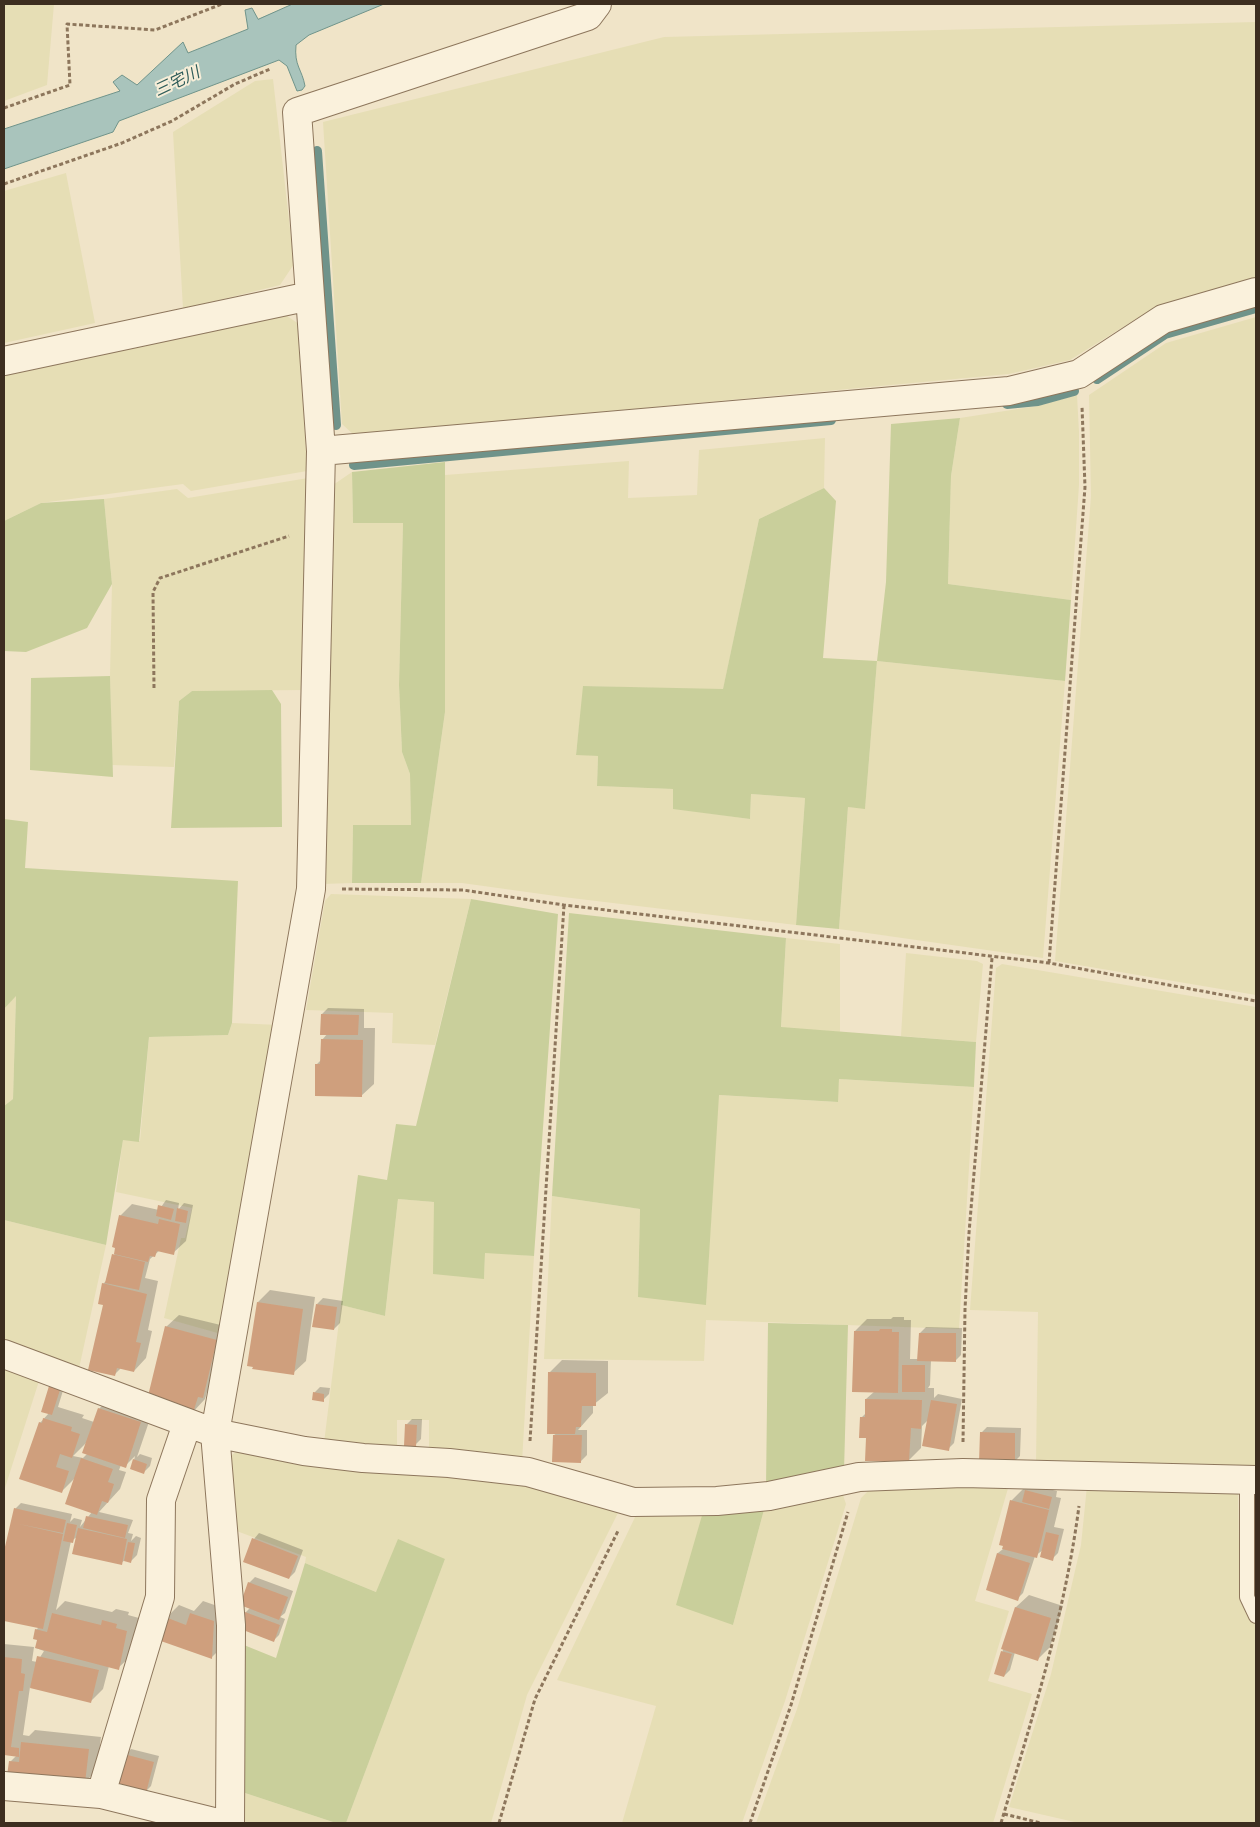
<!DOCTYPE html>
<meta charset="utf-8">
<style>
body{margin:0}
#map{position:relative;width:1260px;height:1827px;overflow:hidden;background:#f0e4c8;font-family:Bitter,serif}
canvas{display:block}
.frame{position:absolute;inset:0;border:5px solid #3d2e20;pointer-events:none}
</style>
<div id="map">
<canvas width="1260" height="1827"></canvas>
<div class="frame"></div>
</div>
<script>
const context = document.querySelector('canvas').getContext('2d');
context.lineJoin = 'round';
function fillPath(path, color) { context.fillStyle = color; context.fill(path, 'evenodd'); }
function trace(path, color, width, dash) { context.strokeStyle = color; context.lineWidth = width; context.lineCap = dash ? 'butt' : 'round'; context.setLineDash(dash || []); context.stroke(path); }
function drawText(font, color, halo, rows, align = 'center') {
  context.font = font + ' Bitter,"Noto Sans JP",serif'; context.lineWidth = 4; context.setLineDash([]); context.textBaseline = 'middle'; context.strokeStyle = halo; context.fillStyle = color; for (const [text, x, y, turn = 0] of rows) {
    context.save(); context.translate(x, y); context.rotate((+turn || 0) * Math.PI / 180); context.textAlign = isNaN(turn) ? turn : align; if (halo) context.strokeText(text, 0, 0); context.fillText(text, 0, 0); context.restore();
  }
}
const farmland = new Path2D(`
 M 4,4 L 54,4 L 47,85 L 4,101 Z
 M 1256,22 L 1256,278 L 1152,309 L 1070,360 L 1009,374 L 354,435 L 342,424 L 323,122 L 664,37 Z
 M 273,79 L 294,264 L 280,285 L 183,309 L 173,132 L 255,81 Z
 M 66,173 L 95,323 L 4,343 L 4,191 Z
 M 284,314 L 299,324 L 307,471 L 191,491 L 183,484 L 41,503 L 4,521 L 4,375 Z
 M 1256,317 L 1256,995 L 1055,961 L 1091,496 L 1089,395 L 1166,343 Z
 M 1077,395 L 1079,432 L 1079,485 L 1071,600 L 948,584 L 951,476 L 960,418 L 1037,406 Z
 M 825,438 L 824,488 L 759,519 L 723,690 L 584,686 L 576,754 L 598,756 L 597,786 L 673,789 L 673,808 L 750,819 L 751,794 L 805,798 L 796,925 L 563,897 L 462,883 L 421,883 L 445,712 L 445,475 L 629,461 L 628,498 L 697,495 L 699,450 Z
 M 352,472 L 353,523 L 403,523 L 399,685 L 402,752 L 410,774 L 411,825 L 353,825 L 352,883 L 322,884 L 333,485 Z
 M 308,478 L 305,690 L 192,691 L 179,701 L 174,767 L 112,765 L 110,676 L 112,584 L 104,499 L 177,489 L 188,498 Z
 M 877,661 L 1065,681 L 1043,958 L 839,929 L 848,807 L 865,808 Z
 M 331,894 L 471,899 L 435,1045 L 392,1043 L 393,1013 L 306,1010 L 325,901 Z
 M 786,938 L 840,944 L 840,1032 L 781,1028 Z
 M 906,953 L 977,961 L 983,964 L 976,1042 L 901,1036 Z
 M 1002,964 L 1256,1007 L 1256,1472 L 1036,1464 L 1038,1312 L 970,1310 L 996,968 Z
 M 16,995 L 13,1099 L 4,1106 L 4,1009 Z
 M 232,1023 L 280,1025 L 221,1334 L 164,1318 L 181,1238 L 185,1238 L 192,1208 L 116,1192 L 123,1139 L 140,1141 L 149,1037 L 228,1035 Z
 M 839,1079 L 974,1087 L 959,1329 L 706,1320 L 704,1361 L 544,1359 L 552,1196 L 640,1209 L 638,1296 L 706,1304 L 718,1095 L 837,1102 Z
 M 398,1199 L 434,1202 L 484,1278 L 485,1252 L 534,1256 L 522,1462 L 429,1452 L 429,1420 L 397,1420 L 397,1452 L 324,1443 L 341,1305 L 385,1316 Z
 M 4,1220 L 106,1245 L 78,1373 L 4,1346 Z
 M 4,1365 L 39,1381 L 4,1491 Z
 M 240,1448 L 522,1483 L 620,1509 L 527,1695 L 491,1823 L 346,1823 L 445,1559 L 376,1592 L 305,1563 L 306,1557 L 234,1530 L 230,1457 Z
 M 874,1485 L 1009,1485 L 975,1601 L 1009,1611 L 988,1681 L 1032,1694 L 993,1823 L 756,1823 L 797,1709 L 861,1498 Z
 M 1087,1486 L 1238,1490 L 1240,1600 L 1248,1617 L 1256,1608 L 1256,1823 L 1079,1823 L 1009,1807 L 1051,1674 L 1081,1545 Z
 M 837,1492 L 843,1495 L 846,1504 L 785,1701 L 742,1823 L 622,1823 L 656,1706 L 557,1680 L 638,1511 L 703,1512 L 733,1625 L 765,1506 Z
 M 245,1793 L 336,1823 L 244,1823 Z`);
const green = new Path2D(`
 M 960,418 L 951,476 L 948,584 L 1071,600 L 1065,681 L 877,661 L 865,809 L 848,807 L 839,929 L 796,925 L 805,798 L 751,794 L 750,819 L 673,809 L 673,789 L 597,786 L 598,756 L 576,755 L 583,686 L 723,689 L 759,519 L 824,488 L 836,501 L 823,658 L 877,661 L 886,582 L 891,424 Z
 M 445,462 L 445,712 L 421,883 L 352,883 L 353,825 L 411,825 L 410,774 L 402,752 L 399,685 L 403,523 L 353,523 L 352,472 Z
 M 104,499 L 112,584 L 87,628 L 26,652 L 4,651 L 4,521 L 41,503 Z
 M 110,676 L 113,777 L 30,770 L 31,678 Z
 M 272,690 L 281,704 L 282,827 L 171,828 L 179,701 L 192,691 Z
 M 4,819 L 28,822 L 25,868 L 238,881 L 232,1023 L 228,1035 L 149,1037 L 139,1142 L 123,1140 L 106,1245 L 4,1220 L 4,1106 L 13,1099 L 16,996 L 4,1009 Z
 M 471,899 L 558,914 L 534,1256 L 485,1253 L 484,1279 L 433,1274 L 434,1202 L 398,1199 L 385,1316 L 341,1305 L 358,1175 L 387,1180 L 396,1124 L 416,1126 Z
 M 569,913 L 786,938 L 781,1027 L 976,1042 L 974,1087 L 839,1079 L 838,1102 L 719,1095 L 706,1305 L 638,1297 L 640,1209 L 552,1196 Z
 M 768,1323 L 848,1325 L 844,1471 L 766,1487 Z
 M 765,1506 L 733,1625 L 676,1605 L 703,1512 Z
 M 398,1539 L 445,1559 L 346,1823 L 336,1823 L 245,1793 L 239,1643 L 276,1658 L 305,1563 L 376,1592 Z`);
const water = new Path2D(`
 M 293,4 L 384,4 L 309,35 L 296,45 C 294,66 302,69 305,86 L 302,90 L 297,91 L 287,66 L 279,60 L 119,121 L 113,132 L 4,169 L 4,129 L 120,91 L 113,82 L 122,75 L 137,85 L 183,42 L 188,53 L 248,29 L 245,10 L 252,8 L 258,19 Z`);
const shadow = new Path2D(`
 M 328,1008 L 364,1009 L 364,1028 L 375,1028 L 374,1084 L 361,1096 L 316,1065 L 322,1059 L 322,1040 L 328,1033 L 322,1014 Z
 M 166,1200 L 179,1203 L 178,1210 L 184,1203 L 193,1205 L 186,1241 L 173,1253 L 160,1250 L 150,1259 L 145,1278 L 158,1281 L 148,1330 L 152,1331 L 146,1358 L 134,1371 L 121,1368 L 114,1375 L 103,1284 L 107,1280 L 116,1249 L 120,1216 L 132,1204 L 159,1210 Z
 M 270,1290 L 315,1297 L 306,1361 L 293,1373 L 258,1302 Z
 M 323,1298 L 343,1301 L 340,1323 L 334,1329 L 317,1304 Z
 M 179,1315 L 229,1327 L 215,1384 L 207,1392 L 205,1399 L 193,1412 L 177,1402 L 166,1327 Z
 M 893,1317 L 904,1317 L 904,1320 L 911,1320 L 910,1359 L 919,1359 L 920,1333 L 926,1327 L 962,1328 L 961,1355 L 955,1361 L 931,1360 L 930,1385 L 928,1388 L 934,1388 L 934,1398 L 938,1394 L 962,1399 L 954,1443 L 948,1449 L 928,1420 L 922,1426 L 921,1448 L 909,1460 L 867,1437 L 861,1418 L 866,1413 L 866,1399 L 875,1391 L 855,1331 L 867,1319 L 891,1319 Z
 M 562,1360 L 608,1361 L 608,1393 L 593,1405 L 593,1413 L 578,1430 L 587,1430 L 587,1455 L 581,1461 L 554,1435 L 557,1433 L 550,1372 Z
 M 56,1381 L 65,1384 L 58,1407 L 84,1415 L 82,1418 L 94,1422 L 99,1409 L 111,1396 L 153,1410 L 137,1457 L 140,1454 L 152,1458 L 150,1466 L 144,1472 L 132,1469 L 135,1456 L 125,1466 L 121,1465 L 119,1470 L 126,1472 L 120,1489 L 99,1512 L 133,1520 L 128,1533 L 133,1534 L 131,1541 L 136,1536 L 141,1538 L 137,1555 L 131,1561 L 125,1560 L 121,1563 L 77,1537 L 71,1541 L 56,1610 L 65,1601 L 112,1612 L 116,1609 L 129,1612 L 128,1615 L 139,1618 L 131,1656 L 118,1668 L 109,1666 L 103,1689 L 91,1701 L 30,1687 L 23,1735 L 29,1736 L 35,1730 L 101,1737 L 97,1770 L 85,1782 L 10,1762 L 17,1755 L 4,1754 L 4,1644 L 34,1647 L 32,1661 L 37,1662 L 44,1651 L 36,1648 L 38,1639 L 36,1630 L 39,1627 L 4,1619 L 4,1556 L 15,1509 L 21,1503 L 72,1514 L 70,1522 L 74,1518 L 82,1520 L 80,1527 L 92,1512 L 76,1477 L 61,1492 L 40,1423 L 49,1413 L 50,1387 ZM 88,1441 L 87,1454 L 83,1458 L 73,1456 Z
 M 320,1387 L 330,1388 L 329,1394 L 323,1400 L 314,1393 Z
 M 412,1419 L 422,1419 L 421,1439 L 415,1445 L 406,1425 Z
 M 987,1427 L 1021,1428 L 1020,1456 L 1014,1462 L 981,1433 Z
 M 1032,1485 L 1057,1491 L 1056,1497 L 1061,1498 L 1054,1527 L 1064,1529 L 1058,1553 L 1052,1559 L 1043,1550 L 1035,1556 L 1023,1593 L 1017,1599 L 987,1589 L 998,1553 L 1003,1549 L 1011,1501 L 1024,1488 L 1027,1489 Z
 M 259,1533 L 303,1550 L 295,1572 L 289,1578 L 254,1539 Z
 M 255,1577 L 293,1591 L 285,1613 L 280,1617 L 285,1619 L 279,1635 L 273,1641 L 240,1628 L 246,1612 L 250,1608 L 249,1583 Z
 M 1029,1595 L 1063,1606 L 1050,1647 L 1038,1659 L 1015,1652 L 1010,1670 L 1004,1676 L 996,1673 L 1016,1607 Z
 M 203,1601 L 226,1609 L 224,1645 L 212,1657 L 159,1639 L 166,1618 L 179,1605 L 194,1611 Z
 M 131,1749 L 159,1756 L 151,1786 L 145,1792 L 125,1755 Z`);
const stream = new Path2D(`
 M 317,151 L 336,425
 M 1097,379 L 1165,334 L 1256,308
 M 1007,404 L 1038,401 L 1074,391
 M 354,465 L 831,420`);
const building = new Path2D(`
 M 321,1014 L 359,1015 L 358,1035 L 320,1035 Z
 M 321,1039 L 363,1040 L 362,1097 L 315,1096 L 315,1064 L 320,1064 Z
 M 158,1205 L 174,1209 L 171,1220 L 156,1216 Z
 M 177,1208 L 188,1211 L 186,1223 L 175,1221 Z
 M 119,1215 L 158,1224 L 159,1219 L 180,1224 L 174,1255 L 157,1251 L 155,1257 L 150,1256 L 148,1262 L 114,1254 L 115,1248 L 112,1247 Z
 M 112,1254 L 145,1262 L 139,1290 L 105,1283 Z
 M 102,1283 L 147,1294 L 136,1342 L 141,1343 L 134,1372 L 117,1368 L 115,1376 L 88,1370 L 103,1305 L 98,1304 Z
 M 257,1302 L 303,1309 L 294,1375 L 252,1369 L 253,1367 L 247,1366 Z
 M 316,1304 L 337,1307 L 334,1330 L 312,1327 Z
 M 165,1326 L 217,1340 L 203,1398 L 198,1397 L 193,1413 L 174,1408 L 176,1403 L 148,1396 Z
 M 880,1329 L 892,1329 L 892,1332 L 899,1332 L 898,1393 L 852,1392 L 854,1331 L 879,1331 Z
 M 919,1333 L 956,1333 L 956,1362 L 917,1361 Z
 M 902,1365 L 925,1365 L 925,1392 L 902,1392 Z
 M 548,1372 L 596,1373 L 596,1406 L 582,1406 L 581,1427 L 576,1427 L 575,1434 L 547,1434 Z
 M 49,1386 L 60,1390 L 52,1415 L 41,1412 Z
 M 313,1392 L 324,1394 L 324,1402 L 312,1400 Z
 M 865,1399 L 922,1400 L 921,1429 L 911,1428 L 909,1461 L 865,1461 L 866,1438 L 859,1438 L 860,1417 L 865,1417 Z
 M 931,1400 L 957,1404 L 949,1451 L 922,1446 Z
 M 98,1408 L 141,1422 L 126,1468 L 82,1453 Z
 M 43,1418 L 72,1427 L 71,1431 L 80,1434 L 72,1458 L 60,1454 L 56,1467 L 69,1471 L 62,1493 L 19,1479 L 39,1422 L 42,1423 Z
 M 405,1424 L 417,1425 L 416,1447 L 404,1446 Z
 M 980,1432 L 1015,1433 L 1015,1463 L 979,1463 Z
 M 553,1435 L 582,1435 L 581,1463 L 552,1462 Z
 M 81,1458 L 113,1469 L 108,1482 L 114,1484 L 108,1503 L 102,1501 L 97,1515 L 65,1504 Z
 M 133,1459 L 147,1464 L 144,1474 L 130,1469 Z
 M 1025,1490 L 1052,1497 L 1049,1509 L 1022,1502 Z
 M 1010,1500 L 1049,1510 L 1037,1558 L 1002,1549 L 1003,1546 L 999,1545 Z
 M 14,1508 L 66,1520 L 63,1533 L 19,1524 L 63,1534 L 43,1629 L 4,1621 L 4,1551 Z
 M 86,1516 L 128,1525 L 125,1538 L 83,1528 Z
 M 67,1523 L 77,1525 L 73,1543 L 63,1541 Z
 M 78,1528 L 127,1539 L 122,1565 L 72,1554 Z
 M 1046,1532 L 1059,1535 L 1053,1561 L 1040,1557 Z
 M 252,1538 L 298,1556 L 289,1579 L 243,1562 Z
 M 128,1542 L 135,1543 L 131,1563 L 124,1561 Z
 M 997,1553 L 1030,1563 L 1018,1601 L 986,1590 Z
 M 248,1582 L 288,1597 L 279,1620 L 240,1605 Z
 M 1015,1607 L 1051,1618 L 1038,1661 L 1001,1649 Z
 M 245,1612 L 280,1625 L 274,1642 L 238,1628 Z
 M 52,1613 L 101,1625 L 102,1620 L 117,1624 L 116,1628 L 127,1631 L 119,1670 L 35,1648 L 37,1640 L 33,1639 L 35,1629 L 47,1632 Z
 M 190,1613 L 214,1621 L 212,1659 L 158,1640 L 165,1617 L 186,1625 Z
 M 1001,1651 L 1012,1654 L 1004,1677 L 994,1674 Z
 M 37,1656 L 99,1670 L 91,1703 L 30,1688 Z
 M 4,1657 L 22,1659 L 21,1673 L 25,1674 L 23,1691 L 19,1691 L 11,1747 L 19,1748 L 19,1757 L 4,1755 Z
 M 21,1742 L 89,1749 L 85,1783 L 7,1776 L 9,1761 L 19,1762 Z
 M 124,1754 L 154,1762 L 146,1793 L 117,1786 Z`);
const path = new Path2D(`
 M 4,108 L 70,85 L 67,24 L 155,30 L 222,4
 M 4,184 L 122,143 L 172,121 L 235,84 L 270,69
 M 154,688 L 153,592 L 160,578 L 289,536
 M 342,889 L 463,890 L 564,905 L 1049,963 L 1256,1001
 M 1049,963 L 1085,487 L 1082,406
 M 530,1441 L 564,905
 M 963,1442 L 965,1309 L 969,1233 L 992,958
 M 1004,1814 L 1041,1823
 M 499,1823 L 535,1699 L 618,1531
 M 750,1823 L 791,1705 L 848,1512
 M 1001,1823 C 1032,1719 1065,1614 1079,1506`);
const service = new Path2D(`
 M 1247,1480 L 1247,1597 L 1256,1616`);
const minor = new Path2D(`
 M 4,361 L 310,296
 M 321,451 L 1009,391 L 1079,374 L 1163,319 L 1256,292
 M 4,1354 L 215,1433 L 304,1451 L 363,1458 L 449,1463 L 528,1472 L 633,1502 L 717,1501 L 769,1496 L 859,1477 L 963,1473 L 1256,1480
 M 4,1786 L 101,1794 L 218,1823
 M 101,1794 L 160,1597 L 161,1500 L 187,1424
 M 230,1823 L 231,1625 L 215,1433 L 311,889 L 321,451 L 297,112 L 588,16 L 597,4`);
const waterNames = [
 ["三宅川",177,82,-25]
];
fillPath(farmland, '#e6deb5');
fillPath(green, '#c9cf9b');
fillPath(water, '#a9c4bc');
trace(water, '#6f938a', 1);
fillPath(shadow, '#0003');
trace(stream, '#6f938a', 10);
fillPath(building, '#cf9f7d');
trace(service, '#8d765c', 16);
trace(minor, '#8d765c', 30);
trace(path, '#8d765c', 3, [4, 2.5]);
trace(service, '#faf1dc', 14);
trace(minor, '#faf1dc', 28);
drawText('italic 16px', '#2f5d5a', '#f7eed8', waterNames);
</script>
